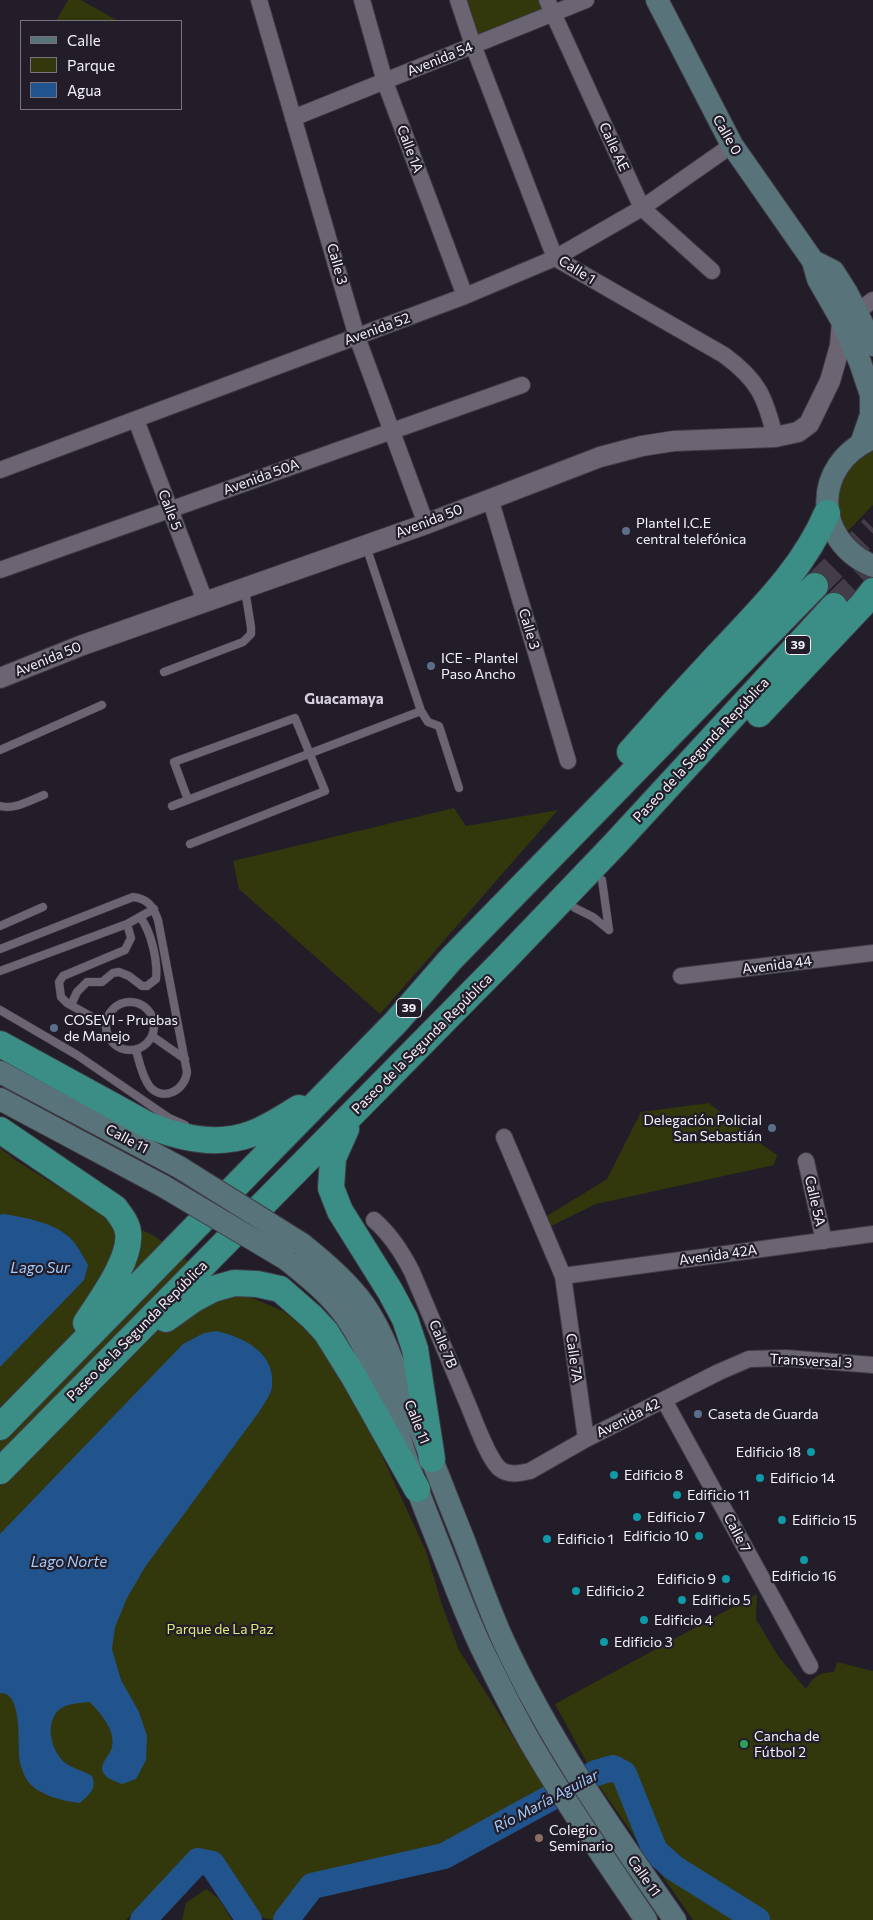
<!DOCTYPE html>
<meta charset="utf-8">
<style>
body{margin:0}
#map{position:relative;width:873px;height:1920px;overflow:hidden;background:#221d29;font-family:Commissioner,sans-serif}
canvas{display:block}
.legend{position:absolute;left:20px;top:20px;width:162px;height:90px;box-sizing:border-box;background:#221d29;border:1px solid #77727d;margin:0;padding:6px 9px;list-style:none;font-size:15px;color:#f6f2fb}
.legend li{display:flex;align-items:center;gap:10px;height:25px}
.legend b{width:25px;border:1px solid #77727d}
</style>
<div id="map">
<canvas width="873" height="1920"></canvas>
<ul class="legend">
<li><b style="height:6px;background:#58747a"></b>Calle</li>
<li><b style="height:14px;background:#33370c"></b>Parque</li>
<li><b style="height:14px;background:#21548c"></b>Agua</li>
</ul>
</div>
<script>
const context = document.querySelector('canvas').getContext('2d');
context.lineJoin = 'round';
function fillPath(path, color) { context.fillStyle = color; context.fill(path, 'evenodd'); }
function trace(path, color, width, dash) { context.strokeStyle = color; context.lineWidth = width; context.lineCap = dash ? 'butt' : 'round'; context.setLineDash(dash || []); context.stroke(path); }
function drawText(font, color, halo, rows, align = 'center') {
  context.font = font + ' Commissioner,sans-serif'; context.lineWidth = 4.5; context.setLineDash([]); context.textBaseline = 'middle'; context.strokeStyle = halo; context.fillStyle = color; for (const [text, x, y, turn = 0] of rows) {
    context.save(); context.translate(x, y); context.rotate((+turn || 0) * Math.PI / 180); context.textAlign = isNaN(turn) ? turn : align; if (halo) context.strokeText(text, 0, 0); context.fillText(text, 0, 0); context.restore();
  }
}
const green = new Path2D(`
 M 68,0 L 81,0 L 118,21 L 56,21 Z
 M 463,0 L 540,0 L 544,10 L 474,37 Z
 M 873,445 L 873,505 L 846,533 L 837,516 L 838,480 Z
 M 454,808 L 466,826 L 558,810 L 380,1014 L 239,889 L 233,861 Z
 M 709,1103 L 746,1133 L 777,1155 L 774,1165 L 596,1204 L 551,1226 L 547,1216 L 607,1179 L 641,1112 Z
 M 0,1148 L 17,1161 L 63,1190 L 156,1237 L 217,1283 L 283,1311 L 329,1349 L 370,1430 L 426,1551 L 442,1605 L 459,1650 L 546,1789 L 439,1845 L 315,1877 L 298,1888 L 274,1920 L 259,1917 L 216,1859 L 198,1849 L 126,1920 L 0,1920 Z
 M 757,1594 L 756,1619 L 778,1656 L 806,1689 C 813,1677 820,1672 834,1672 L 837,1662 L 873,1671 L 873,1920 L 693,1920 L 600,1787 L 555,1704 Z
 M 206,1889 L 219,1899 L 232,1920 L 182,1920 L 186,1903 Z`);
const water = new Path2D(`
 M 3,1214 C 24,1217 56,1223 71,1239 C 78,1246 83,1256 88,1265 L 84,1280 L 0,1367 L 0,1215 Z
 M 217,1331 C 245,1338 276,1353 272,1387 C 271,1395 263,1405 259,1412 L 145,1567 L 127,1598 L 115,1627 L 112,1649 L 121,1680 L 139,1712 L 147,1736 L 146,1760 L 136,1779 L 122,1784 C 114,1781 98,1776 103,1764 C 105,1758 111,1753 112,1747 C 116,1730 100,1713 90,1702 C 80,1703 68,1703 60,1709 C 44,1722 51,1750 64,1762 C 71,1768 84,1771 92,1776 C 97,1789 89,1795 80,1803 C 63,1801 37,1795 27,1780 C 24,1775 21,1768 20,1762 C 17,1747 24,1692 0,1693 L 0,1534 L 183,1344 L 204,1333 Z`);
const river = new Path2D(`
 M 143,1920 L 198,1861 L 212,1864 L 249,1920
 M 286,1920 L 312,1886 L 444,1856 L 596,1773 L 613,1768 L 624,1774 L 655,1851 L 674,1868 L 757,1920`);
const trunkTunnel = new Path2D(`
 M 815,586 L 873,528
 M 834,606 L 873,568`);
const service = new Path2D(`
 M 366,546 L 421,711 L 428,722 L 439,726 L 459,788
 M 164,672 L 243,642 L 251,634 L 251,627 L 245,590
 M 0,750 L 102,705
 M 188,800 L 174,762 L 295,718 L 325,791 L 190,844
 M 0,806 C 15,810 30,800 44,795
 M 172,806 L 421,711
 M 602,880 L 609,930
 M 575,908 L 593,917 L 609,930
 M 127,924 L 154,909
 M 0,926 L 43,907
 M 0,949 L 133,897 C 148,899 153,906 158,920 L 187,1072 C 185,1090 164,1102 150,1087 C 142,1077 139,1061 136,1050
 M 0,971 L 127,924 L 131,938 L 125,950 L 63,976 L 59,982 L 61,997 L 67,1003 L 106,1025
 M106 1026a24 24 0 1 1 48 0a24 24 0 1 1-48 0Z
 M 71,1005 L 77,992 L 87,982 L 102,982 L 113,973 L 119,972 L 129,976 L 142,986 L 147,986 L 156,979 C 158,961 151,931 140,917
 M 0,1010 L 77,1055 L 169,1118 L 185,1125
 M 152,1036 L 185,1059`);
const minor = new Path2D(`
 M 259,0 L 357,337 L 426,524
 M 362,0 L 385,82 L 465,296
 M 458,0 L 473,45 L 555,258 L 724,355 C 758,380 765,396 775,437
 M 547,0 L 642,208 L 712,271
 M 293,118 L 586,0
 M 857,312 L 873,300
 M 136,420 L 205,601
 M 0,470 L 465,296 L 555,258 L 642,208 L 732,145
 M 490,498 L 568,761
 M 0,570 L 522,385
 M 681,976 L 873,953
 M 504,1137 L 563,1276 L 586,1439
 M 806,1161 L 824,1241
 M 374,1220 C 391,1235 402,1252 412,1272 C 431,1317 450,1362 469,1407 C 475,1422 489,1460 500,1469 C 509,1476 521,1473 530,1471 L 586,1439 L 719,1372 L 749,1359 L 786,1358 L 873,1365
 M 563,1276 L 873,1234
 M 664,1400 L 810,1666`);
const tertiary = new Path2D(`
 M 0,678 L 80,646 L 426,524 L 600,457 L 642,446 L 674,441 L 775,437 L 798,432 L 809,424 L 830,381 L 840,346 L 842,321`);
const secondary = new Path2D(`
 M 657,0 L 732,145 L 813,261 L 818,279 L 842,321 L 860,362 L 871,395 L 871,415 L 861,444
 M 813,261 L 833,271 L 847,293 L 873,345
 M 873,438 C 812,464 812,540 873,566
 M 0,1072 L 179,1167
 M 0,1099 L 163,1186
 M 302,1244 C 323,1261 342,1277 359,1298 C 381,1326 393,1363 406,1396 C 426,1443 444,1491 463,1538 C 476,1572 488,1607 503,1640 C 549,1740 612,1830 675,1920
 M 286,1259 C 308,1277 330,1294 346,1317 C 377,1362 393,1421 411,1472 C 422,1503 435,1534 447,1565 C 458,1593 469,1622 482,1649 C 500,1686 518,1723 539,1757 C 572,1813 610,1866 646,1920`);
const trunk = new Path2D(`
 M 759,714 L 862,605 L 873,591
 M 630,752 C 659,719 689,686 719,654 C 761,609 803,569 827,513
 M 0,1044 L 146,1124 C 179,1138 216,1147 251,1134 C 268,1128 284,1117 299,1108
 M 346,1129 L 333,1158 L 331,1188 L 340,1211 L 390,1291 L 405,1319 L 415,1349 L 432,1459
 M 0,1130 L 115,1208 C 120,1215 127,1223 128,1232 C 132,1259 100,1301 86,1323
 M 166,1319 L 194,1299 L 213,1289 L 234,1283 L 257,1284 L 280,1289 L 312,1317 L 326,1332 L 354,1377 L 417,1489
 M 0,1427 L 396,1022 L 451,959 L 815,586
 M 0,1471 L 504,960 L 614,845 L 834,606`);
const secondaryBridge = new Path2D(`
 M 179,1167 L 302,1244
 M 163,1186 L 286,1259`);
const markers = [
 [626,531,5,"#5c6f8a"],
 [431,666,5,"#5c6f8a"],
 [54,1028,5,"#5c6f8a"],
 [772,1128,5,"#5c6f8a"],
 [698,1414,5,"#5c6f8a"],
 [811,1452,5,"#0f9aa8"],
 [614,1475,5,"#0f9aa8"],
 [760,1478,5,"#0f9aa8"],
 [677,1495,5,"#0f9aa8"],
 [637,1517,5,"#0f9aa8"],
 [782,1520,5,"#0f9aa8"],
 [699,1536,5,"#0f9aa8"],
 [547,1539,5,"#0f9aa8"],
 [804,1560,5,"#0f9aa8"],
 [726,1579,5,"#0f9aa8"],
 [576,1591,5,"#0f9aa8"],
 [682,1600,5,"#0f9aa8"],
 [644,1620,5,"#0f9aa8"],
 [604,1642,5,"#0f9aa8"],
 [744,1744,5,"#2e9e5b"],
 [539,1838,5,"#8d6e63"]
];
const shields = [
 [798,645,25],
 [409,1008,25]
];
const shieldNames = [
 ["39",798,645],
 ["39",409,1008]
];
const streetNames = [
 ["Avenida 54",440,59,-22],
 ["Calle 0",727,135,60],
 ["Calle AE",614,147,65],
 ["Calle 1A",410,149,69],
 ["Calle 3",337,264,74],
 ["Calle 1",577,270,32],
 ["Avenida 52",377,329,-20],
 ["Avenida 50A",261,477,-20],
 ["Calle 5",170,510,69],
 ["Avenida 50",429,521,-21],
 ["Calle 3",529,629,73],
 ["Avenida 50",48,659,-22],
 ["Paseo de la Segunda República",701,750,-47],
 ["Avenida 44",777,965,-7],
 ["Paseo de la Segunda República",422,1044,-45],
 ["Calle 11",127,1139,28],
 ["Calle 5A",815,1201,77],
 ["Avenida 42A",718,1255,-8],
 ["Paseo de la Segunda República",137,1331,-45],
 ["Calle 7B",443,1344,67],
 ["Calle 7A",574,1358,82],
 ["Transversal 3",811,1361,3],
 ["Avenida 42",628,1418,-27],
 ["Calle 11",417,1422,68],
 ["Calle 7",737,1533,62],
 ["Calle 11",644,1876,55]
];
const poiNames = [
 ["Plantel I.C.E",636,523],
 ["central telefónica",636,539],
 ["ICE - Plantel",441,658],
 ["Paso Ancho",441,674],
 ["COSEVI - Pruebas",64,1020],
 ["de Manejo",64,1036],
 ["Delegación Policial",762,1120,"right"],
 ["San Sebastián",762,1136,"right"],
 ["Caseta de Guarda",708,1414],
 ["Edificio 18",801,1452,"right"],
 ["Edificio 8",624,1475],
 ["Edificio 14",770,1478],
 ["Edificio 11",687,1495],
 ["Edificio 7",647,1517],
 ["Edificio 15",792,1520],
 ["Edificio 10",689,1536,"right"],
 ["Edificio 1",557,1539],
 ["Edificio 16",804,1576,"center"],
 ["Edificio 9",716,1579,"right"],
 ["Edificio 2",586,1591],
 ["Edificio 5",692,1600],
 ["Edificio 4",654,1620],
 ["Edificio 3",614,1642],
 ["Cancha de",754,1736],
 ["Fútbol 2",754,1752],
 ["Colegio",549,1830],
 ["Seminario",549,1846]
];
const parkNames = [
 ["Parque de La Paz",220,1629]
];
const neighbourhoodNames = [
 ["Guacamaya",344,699]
];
const waterNames = [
 ["Lago Sur",40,1268],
 ["Lago Norte",69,1562],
 ["Río María Aguilar",546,1801,-28]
];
fillPath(green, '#33370c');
fillPath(water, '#21548c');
trace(river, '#21548c', 26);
trace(trunkTunnel, '#423d48', 26, [26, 13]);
trace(service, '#3f3b44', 9);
trace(minor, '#3f3b44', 18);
trace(tertiary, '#3f3b44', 22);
trace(secondary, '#3f3b44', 24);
trace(trunk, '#3f3b44', 28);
trace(service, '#6b6473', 8);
trace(minor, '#6b6473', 16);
trace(tertiary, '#6b6473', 20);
trace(secondary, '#58747a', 22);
trace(trunk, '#3a8e86', 26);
trace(secondaryBridge, '#3f3b44', 24, []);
trace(secondaryBridge, '#58747a', 22);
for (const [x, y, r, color] of markers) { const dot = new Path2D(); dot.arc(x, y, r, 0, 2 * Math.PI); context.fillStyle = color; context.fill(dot); trace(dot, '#221d29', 2); }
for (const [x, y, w] of shields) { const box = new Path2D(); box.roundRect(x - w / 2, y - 9.5, w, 19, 4); context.fillStyle = '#221d29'; context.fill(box); trace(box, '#f6f2fb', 1); }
drawText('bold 12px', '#f6f2fb', null, shieldNames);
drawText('14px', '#f6f2fb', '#221d29', streetNames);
drawText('14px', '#f6f2fb', '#221d29', poiNames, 'left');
drawText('14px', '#deea7b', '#221d29', parkNames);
drawText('bold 15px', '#d5cedf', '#221d29', neighbourhoodNames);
drawText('italic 15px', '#a2cbfc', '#221d29', waterNames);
</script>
